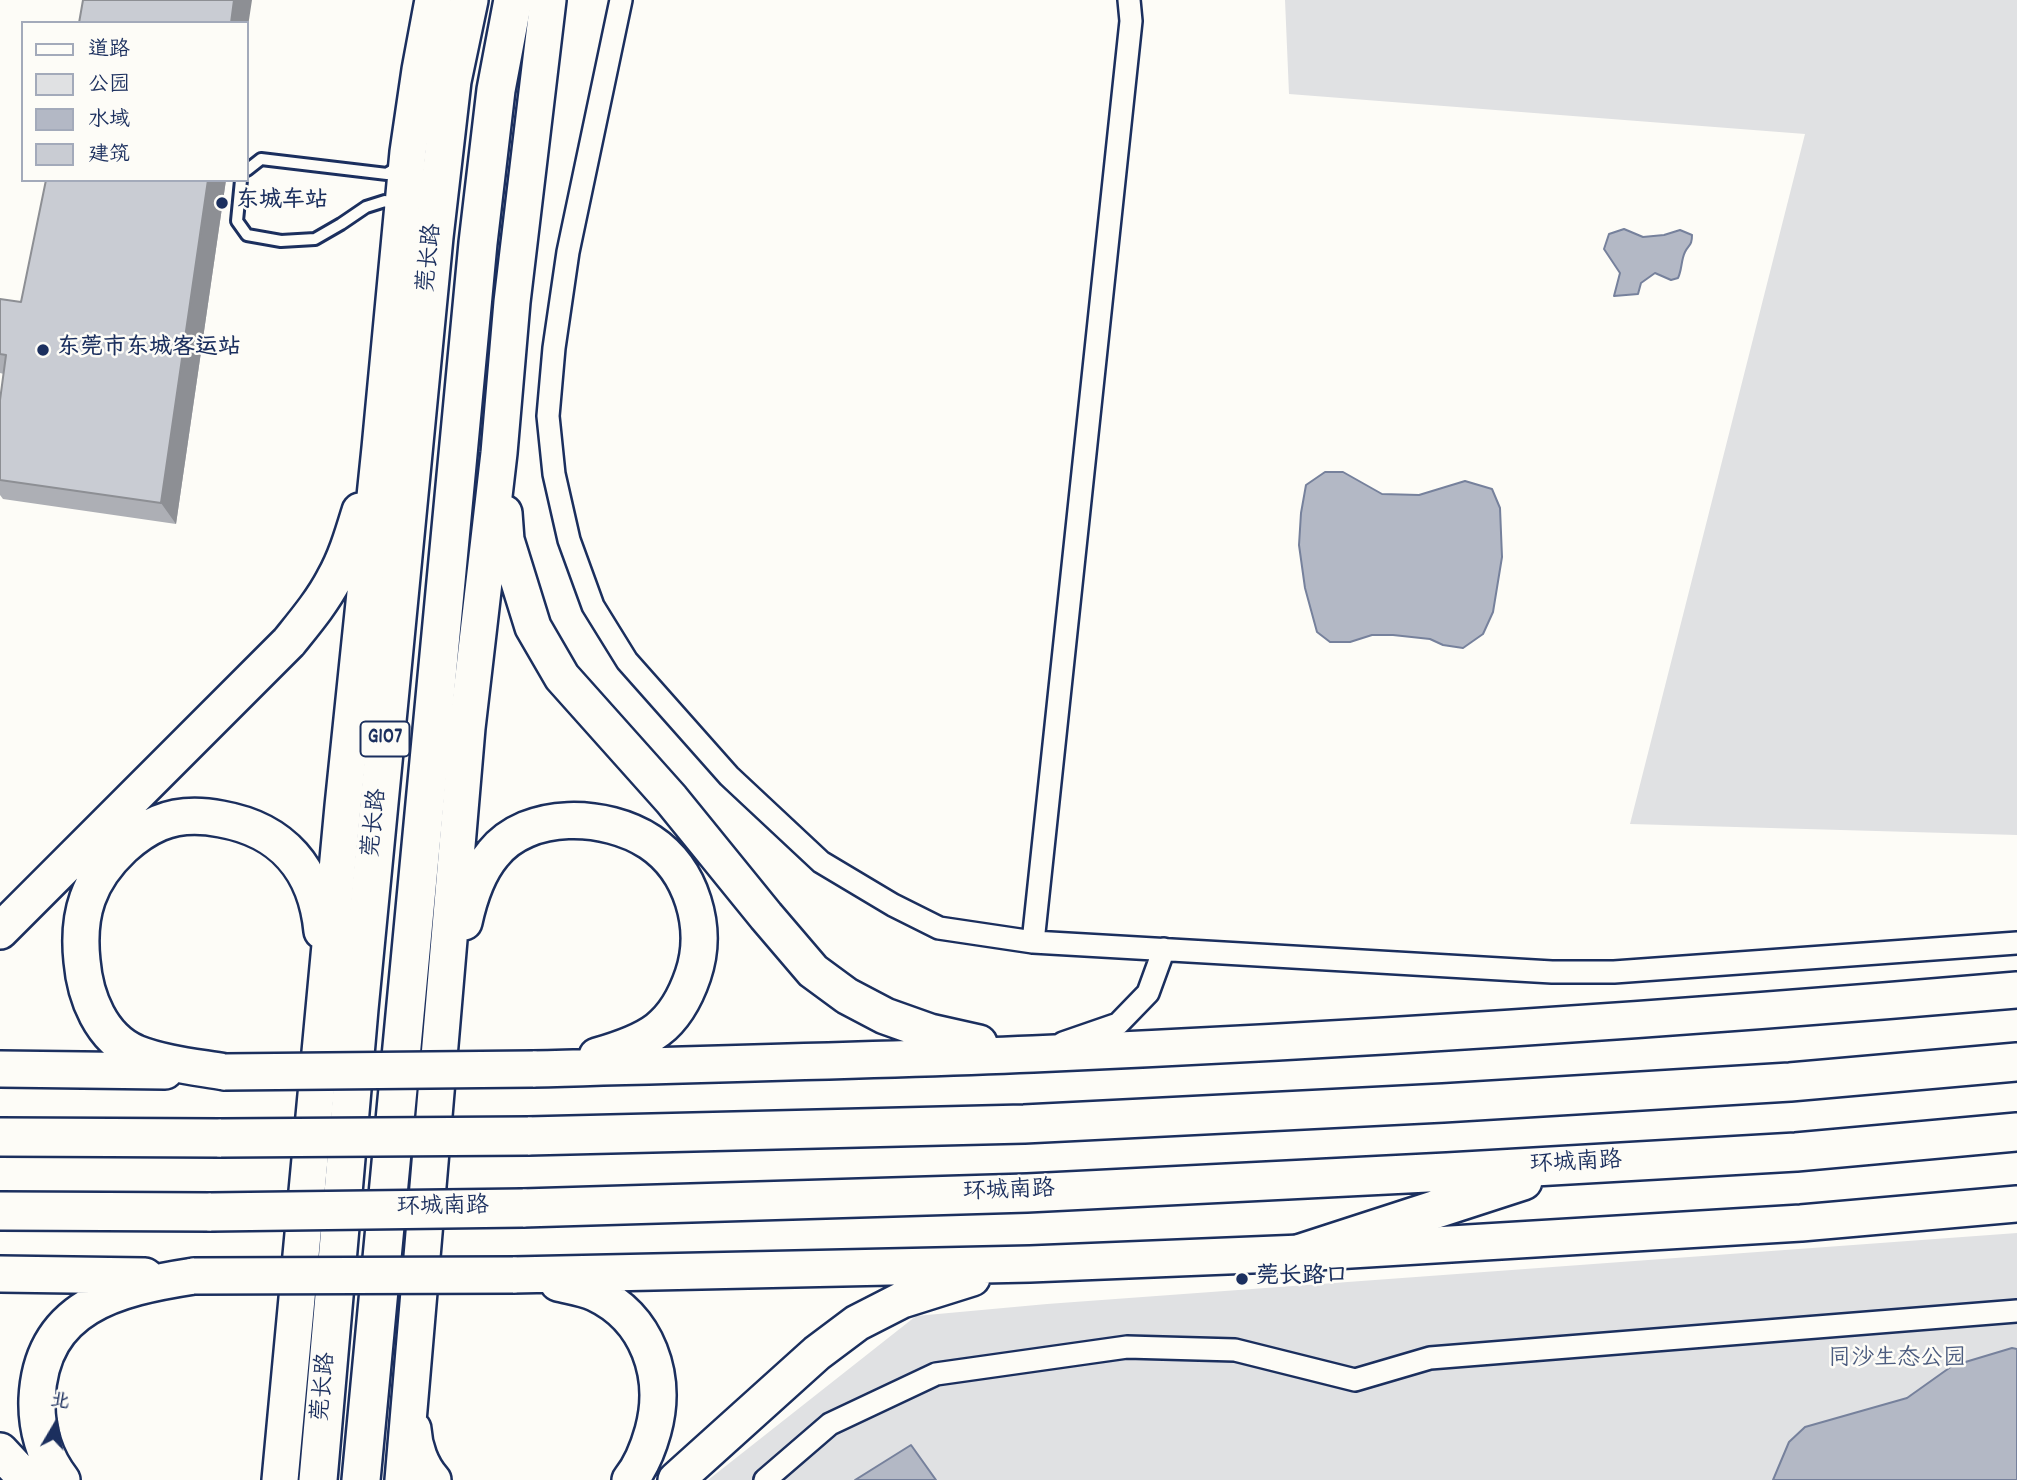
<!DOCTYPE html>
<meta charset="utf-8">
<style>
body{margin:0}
#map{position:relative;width:2017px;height:1480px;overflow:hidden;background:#fdfcf7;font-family:Dekko,"LXGW WenKai TC",sans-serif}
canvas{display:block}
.legend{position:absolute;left:21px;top:21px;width:228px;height:161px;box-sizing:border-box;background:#fdfcf7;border:2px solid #a3aaba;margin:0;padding:9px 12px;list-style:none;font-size:21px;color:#1b2f5e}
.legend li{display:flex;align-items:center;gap:14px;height:35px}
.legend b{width:35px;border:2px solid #a3aaba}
.north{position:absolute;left:21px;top:1389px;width:70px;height:70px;-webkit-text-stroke:5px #fdfcf7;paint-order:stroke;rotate:10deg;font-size:19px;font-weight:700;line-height:28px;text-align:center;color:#1b2f5e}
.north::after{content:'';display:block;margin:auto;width:24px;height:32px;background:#1b2f5e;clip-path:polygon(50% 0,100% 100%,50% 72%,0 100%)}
</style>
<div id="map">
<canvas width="2017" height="1480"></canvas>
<ul class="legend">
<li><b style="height:9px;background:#fdfcf7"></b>道路</li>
<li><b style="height:19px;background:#e0e1e3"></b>公园</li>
<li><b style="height:19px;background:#b3b8c5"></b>水域</li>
<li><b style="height:19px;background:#c9ccd3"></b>建筑</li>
</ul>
<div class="north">北</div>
</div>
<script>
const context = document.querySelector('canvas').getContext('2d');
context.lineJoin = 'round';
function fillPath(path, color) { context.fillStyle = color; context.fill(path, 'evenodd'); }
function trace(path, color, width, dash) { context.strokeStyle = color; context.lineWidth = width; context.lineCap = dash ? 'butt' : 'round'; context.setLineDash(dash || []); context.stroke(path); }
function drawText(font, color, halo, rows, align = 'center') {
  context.font = font + ' Dekko,"LXGW WenKai TC",sans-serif'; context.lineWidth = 5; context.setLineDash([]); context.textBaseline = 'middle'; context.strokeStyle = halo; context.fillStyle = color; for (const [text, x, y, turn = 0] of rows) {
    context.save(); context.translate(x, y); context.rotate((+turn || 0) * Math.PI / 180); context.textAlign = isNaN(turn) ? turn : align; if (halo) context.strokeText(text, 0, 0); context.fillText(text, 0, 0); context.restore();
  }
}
const green = new Path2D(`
 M 1285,0 L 2017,0 L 2017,835 L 1630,824 L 1805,134 L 1289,94 Z
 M 2017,1233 L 2017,1480 L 708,1480 L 916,1316 L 1047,1304 Z`);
const water = new Path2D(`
 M 1624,229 L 1643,237 L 1664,235 L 1680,230 L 1692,235 C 1692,246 1689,244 1685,252 C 1681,260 1682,270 1678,278 L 1671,280 L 1655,273 L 1641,283 L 1638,294 L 1614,296 L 1620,273 L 1604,249 L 1609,234 Z
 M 1325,472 L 1343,472 L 1382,494 L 1419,495 L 1465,481 L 1492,489 L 1500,508 L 1502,557 L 1493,612 L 1483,634 L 1463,648 L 1443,645 L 1430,639 L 1393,635 L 1372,635 L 1350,642 L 1330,642 L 1317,632 L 1305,588 L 1299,545 L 1301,513 L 1306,485 Z
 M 2012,1348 L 2017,1349 L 2017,1480 L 1773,1480 L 1789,1442 L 1805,1427 L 1907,1398 L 1952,1366 Z
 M 911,1445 L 936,1480 L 855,1480 Z`);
const service = new Path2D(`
 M 247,170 L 261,159 L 387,174 L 399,166
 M 241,180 L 237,221 L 247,235 L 281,241 L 315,239 L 341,224 L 366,207 L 385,201 L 396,206`);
const minor = new Path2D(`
 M 621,0 L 568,252 L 554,348 L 548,416 L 554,474 L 569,540 L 593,606 L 627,661 L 729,776 L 821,862 L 893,905 L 939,928 L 1033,942 L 1552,972 L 1614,972 L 2017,943
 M 1033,942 L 1131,21 L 1129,0
 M 1063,1043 L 1118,1024 L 1148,993 L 1164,949
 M 765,1480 L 830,1424 L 936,1374 L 1127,1347 L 1235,1350 L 1355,1380 L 1430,1358 L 2017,1311`);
const primary = new Path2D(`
 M 504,513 L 506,540 L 533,627 L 562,677 L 671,799 L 766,916 L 813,971 L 847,996 L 885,1016 L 930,1032 L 979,1043
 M 464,922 C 469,899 477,873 493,854 C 528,810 606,813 650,842 C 692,870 709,928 693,975 C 675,1028 649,1041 597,1056
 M 0,931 L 289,642 C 305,622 322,602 334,579 C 346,558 353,534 360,511
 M 0,1069 L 165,1071
 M 533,1069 C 699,1064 866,1061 1033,1054 C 1362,1040 1689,1018 2017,990
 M 225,1072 C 196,1067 164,1064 136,1053 C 101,1038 85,997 82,961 C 77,914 88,880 123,847 C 134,837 145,829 159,823 C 178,815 201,815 221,819 C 283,830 316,869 322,931
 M 0,1274 L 145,1276
 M 513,1275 L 1030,1264 L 1301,1253 L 1801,1223 L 2017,1204
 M 558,1283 C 570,1286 584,1288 595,1293 C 648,1318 668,1376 653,1431 C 648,1449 642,1465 630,1480
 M 413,1429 C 414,1447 421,1467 433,1480
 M 0,1451 L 27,1480
 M 62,1480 C 44,1457 36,1428 37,1399 C 41,1306 116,1288 194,1276
 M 280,1480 L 343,806 L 380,448 L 408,152 L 420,70 L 433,0
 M 403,1480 L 467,728 L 499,453 L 512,302 L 548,0
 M 676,1480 L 817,1353 L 857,1323 L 902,1300 L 972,1278`);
const trunk = new Path2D(`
 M 528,1136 L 1024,1124 L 1443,1103 L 1790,1082 L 2017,1062
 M 0,1137 L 221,1138
 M 523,1208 L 1027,1193 L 1447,1172 L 1796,1152 L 2017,1132
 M 0,1211 L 211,1212
 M 1301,1253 L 1523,1181
 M 318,1480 L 359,1009 L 434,237 L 452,81 L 469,0
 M 361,1480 L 478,243 L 496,90 L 513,0`);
const primaryBridge = new Path2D(`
 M 225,1072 L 533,1069
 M 194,1276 L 513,1275`);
const trunkBridge = new Path2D(`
 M 221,1138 L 528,1136
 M 211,1212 L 523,1208`);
const wall = new Path2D(`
 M 46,180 L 226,180 L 176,524 L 3,499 L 0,495 L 0,400 L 4,374 L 0,373 L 0,299 L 21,302 Z`);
const shadedWall = new Path2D(`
 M 234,0 L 252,0 L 247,33 L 247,23 L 231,23 Z
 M 208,180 L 226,180 L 176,524 L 161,503 Z`);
const building = new Path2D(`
 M 83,0 L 234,0 L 231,23 L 79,23 Z
 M 46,180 L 208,180 L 161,503 L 0,480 L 0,400 L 6,355 L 0,354 L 0,299 L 21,302 Z`);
const markers = [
 [222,203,7,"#1b2f5e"],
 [43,350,7,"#1b2f5e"],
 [1242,1279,7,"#1b2f5e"]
];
const shields = [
 [385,739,49]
];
const shieldNames = [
 ["G107",385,739]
];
const poiNames = [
 ["东城车站",236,203],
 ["东莞市东城客运站",57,350],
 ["莞长路口",1256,1279]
];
const streetNames = [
 ["莞长路",432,258,-84],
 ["莞长路",377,823,-84],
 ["环城南路",1576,1165,-3],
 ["环城南路",1009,1193,-2],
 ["环城南路",443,1209,-1],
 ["莞长路",326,1387,-85]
];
const parkNames = [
 ["同沙生态公园",1897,1361]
];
fillPath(green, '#e0e1e3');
fillPath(water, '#b3b8c5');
trace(water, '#76819c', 2);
trace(service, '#1b2f5e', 16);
trace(minor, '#1b2f5e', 26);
trace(primary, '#1b2f5e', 40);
trace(trunk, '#1b2f5e', 42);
trace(service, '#fdfcf7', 10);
trace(minor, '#fdfcf7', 21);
trace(primary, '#fdfcf7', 35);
trace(trunk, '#fdfcf7', 37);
trace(primaryBridge, '#1b2f5e', 40, []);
trace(trunkBridge, '#1b2f5e', 42, []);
trace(primaryBridge, '#fdfcf7', 35);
trace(trunkBridge, '#fdfcf7', 37);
fillPath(wall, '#adafb5');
fillPath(shadedWall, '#8d8f94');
fillPath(building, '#c9ccd3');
trace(building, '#8d8f94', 2);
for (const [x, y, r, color] of markers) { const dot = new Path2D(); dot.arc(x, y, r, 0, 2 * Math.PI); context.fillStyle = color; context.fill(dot); trace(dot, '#fdfcf7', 2.5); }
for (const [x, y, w] of shields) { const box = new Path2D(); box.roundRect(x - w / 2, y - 17.5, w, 35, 5); context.fillStyle = '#fdfcf7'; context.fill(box); trace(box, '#1b2f5e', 2); }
drawText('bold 21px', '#1b2f5e', null, shieldNames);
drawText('bold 23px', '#1b2f5e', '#fdfcf7', poiNames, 'left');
drawText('23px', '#1b2f5e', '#fdfcf7', streetNames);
drawText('23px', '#4c5c7f', '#fdfcf7', parkNames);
</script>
